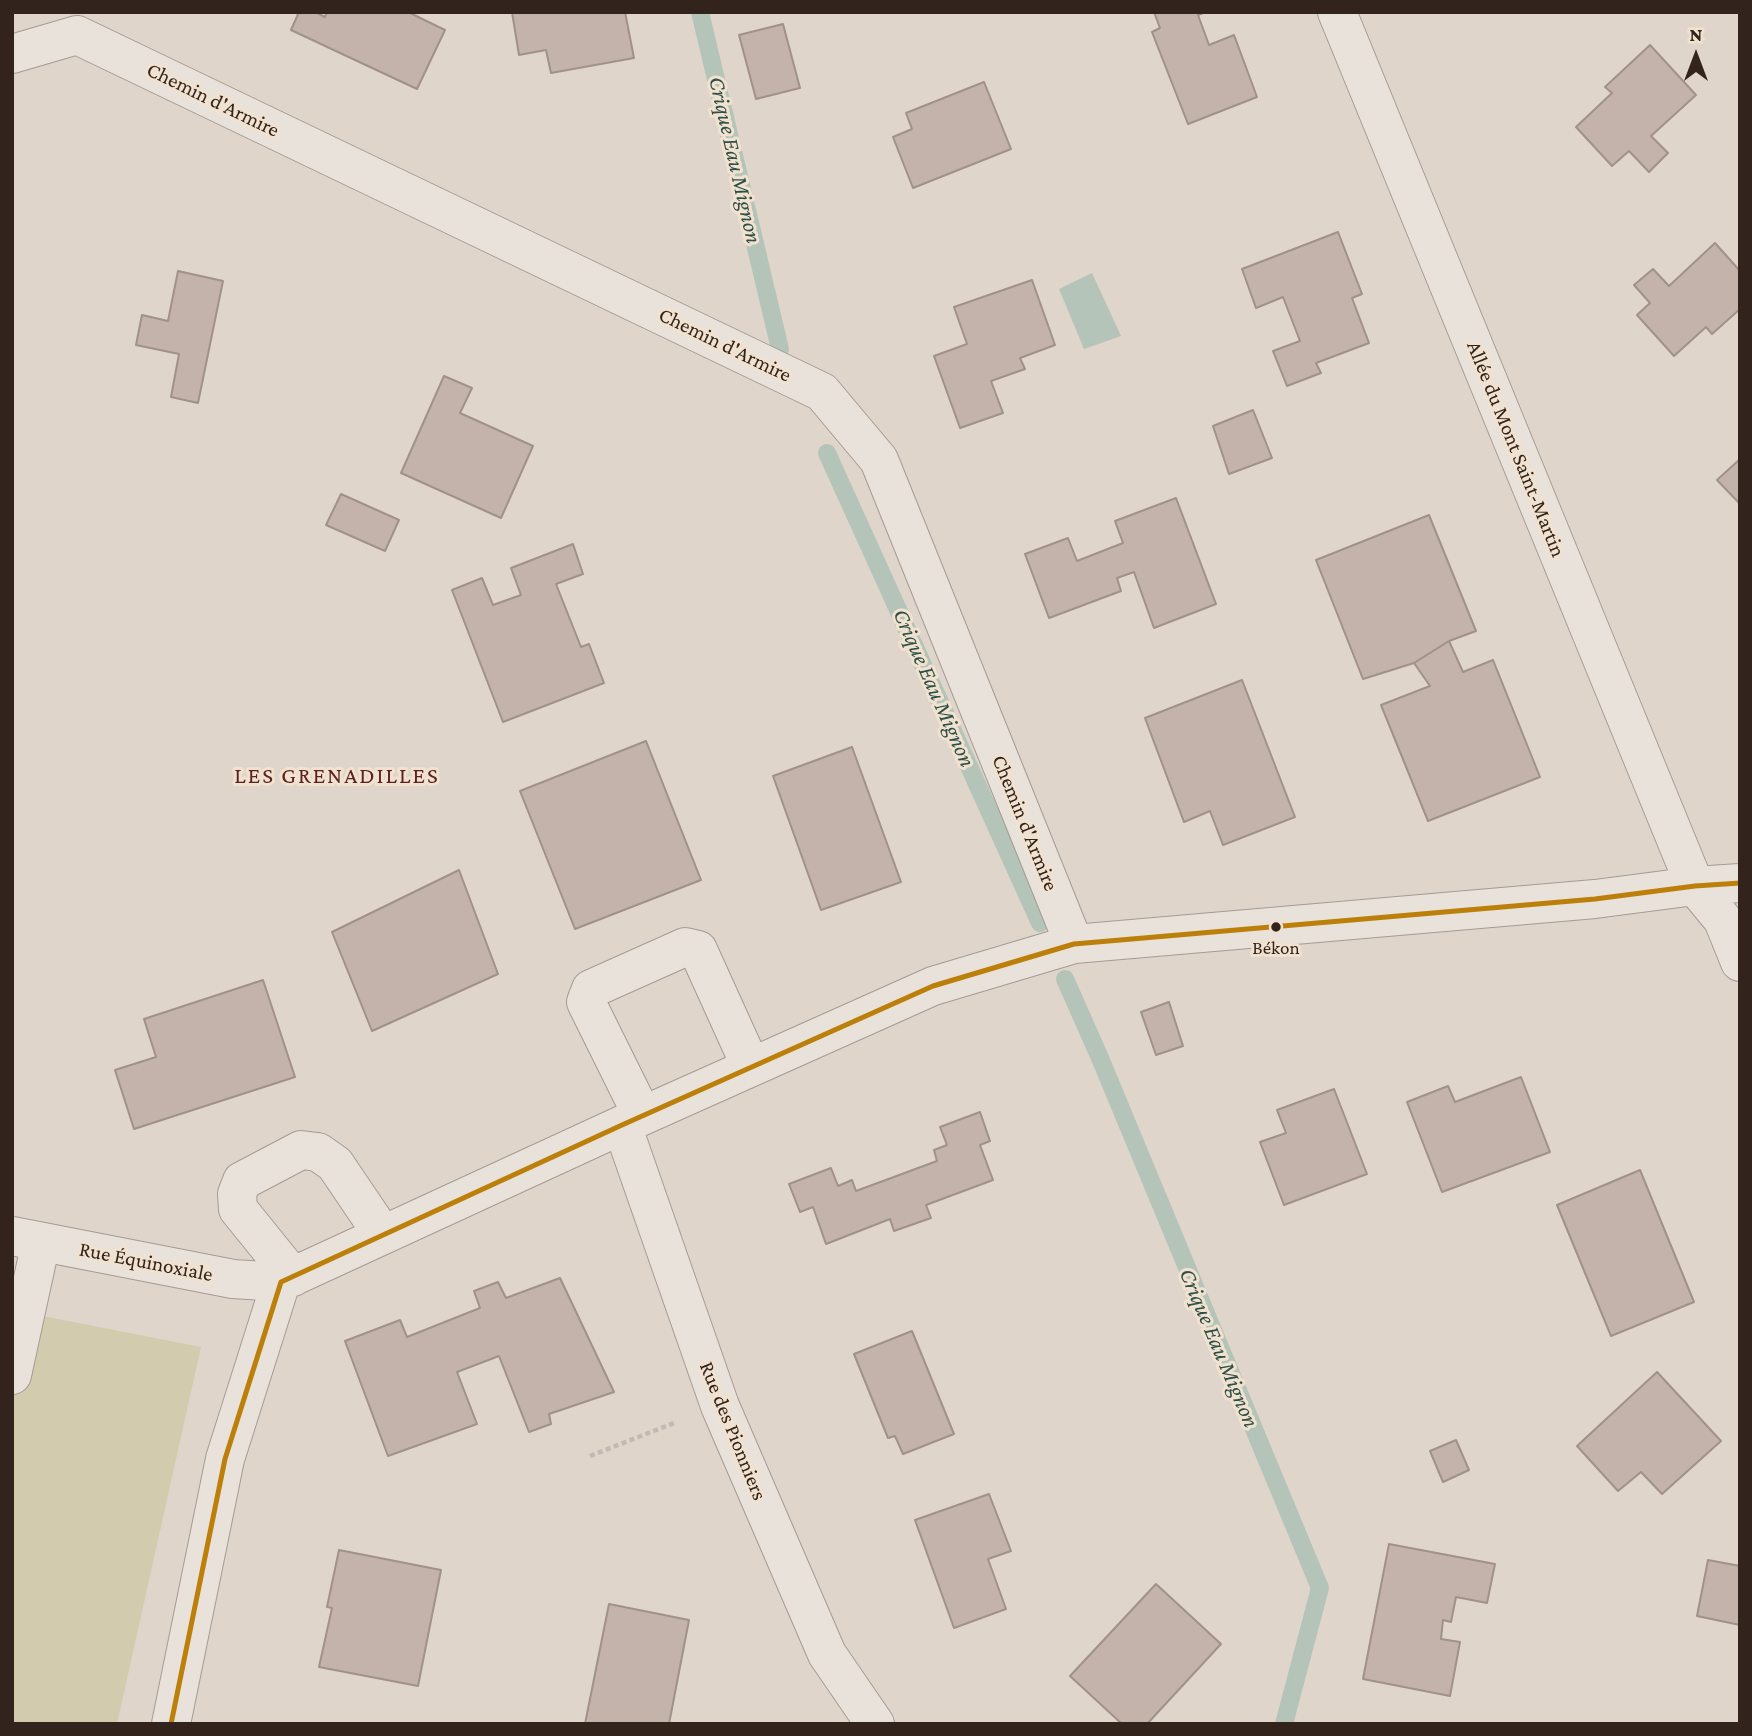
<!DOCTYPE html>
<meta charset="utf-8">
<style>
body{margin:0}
#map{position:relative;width:1752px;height:1736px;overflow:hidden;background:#e0d5ca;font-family:"Crimson Pro",serif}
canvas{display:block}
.frame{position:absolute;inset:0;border:14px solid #32241d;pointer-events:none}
.north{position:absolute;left:1661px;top:21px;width:70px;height:70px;-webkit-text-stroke:5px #f1e2d0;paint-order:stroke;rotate:0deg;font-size:19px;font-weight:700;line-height:28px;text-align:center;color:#32241d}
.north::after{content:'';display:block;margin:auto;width:24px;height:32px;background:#32241d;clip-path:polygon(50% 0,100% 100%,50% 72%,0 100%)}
</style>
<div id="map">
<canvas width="1752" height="1736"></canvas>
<div class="frame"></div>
<div class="north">N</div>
</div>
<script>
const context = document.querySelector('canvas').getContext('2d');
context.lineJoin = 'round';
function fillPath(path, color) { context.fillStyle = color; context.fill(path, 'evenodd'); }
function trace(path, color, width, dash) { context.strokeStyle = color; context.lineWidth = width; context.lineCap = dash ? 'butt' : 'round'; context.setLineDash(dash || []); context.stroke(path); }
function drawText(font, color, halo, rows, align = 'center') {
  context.font = font + ' "Crimson Pro",serif'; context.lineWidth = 6; context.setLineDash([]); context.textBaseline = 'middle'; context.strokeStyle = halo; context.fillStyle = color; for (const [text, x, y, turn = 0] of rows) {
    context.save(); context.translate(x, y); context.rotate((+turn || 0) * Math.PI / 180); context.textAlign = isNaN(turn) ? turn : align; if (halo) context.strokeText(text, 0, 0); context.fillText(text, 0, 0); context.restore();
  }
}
const green = new Path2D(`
 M 12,1310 L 201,1347 L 117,1724 L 12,1724 Z`);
const water = new Path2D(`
 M 1092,273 L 1121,336 L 1084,349 L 1059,289 Z`);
const stream = new Path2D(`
 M 700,12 L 780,349
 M 827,453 L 1040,923
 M 1065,979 L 1100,1058 L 1320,1588 L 1284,1724`);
const building = new Path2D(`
 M 299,12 L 315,12 L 325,17 L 327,12 L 408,12 L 445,30 L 417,89 L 291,30 Z
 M 512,12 L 625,12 L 634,58 L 551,73 L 546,50 L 519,55 Z
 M 1154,12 L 1206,12 L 1198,15 L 1209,45 L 1234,35 L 1257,97 L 1188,124 L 1152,32 L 1160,28 Z
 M 783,24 L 800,88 L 756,99 L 739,35 Z
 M 1650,45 L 1696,95 L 1651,136 L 1668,153 L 1649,172 L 1629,151 L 1612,166 L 1576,127 L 1612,93 L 1605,87 Z
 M 984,82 L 1011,149 L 913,188 L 893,137 L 912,129 L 906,113 Z
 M 1338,232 L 1362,294 L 1352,298 L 1369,343 L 1316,363 L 1321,373 L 1287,386 L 1273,351 L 1300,341 L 1283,297 L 1256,308 L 1242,269 Z
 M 1715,243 L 1740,271 L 1740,309 L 1712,334 L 1706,327 L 1674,356 L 1637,315 L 1650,303 L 1634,285 L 1653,269 L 1669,286 Z
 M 178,271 L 223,281 L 198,403 L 171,397 L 179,354 L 136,345 L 142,315 L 168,321 Z
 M 1032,280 L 1055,345 L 1020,358 L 1025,369 L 991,381 L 1003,413 L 960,428 L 934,356 L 967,344 L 954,307 Z
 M 444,376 L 472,388 L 460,413 L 533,446 L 501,518 L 401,473 Z
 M 1253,410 L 1272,458 L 1229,474 L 1213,426 Z
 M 1740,459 L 1740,504 L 1717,480 Z
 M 341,494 L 399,520 L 385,551 L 326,525 Z
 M 1176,498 L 1216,604 L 1154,628 L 1134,572 L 1117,578 L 1121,591 L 1049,618 L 1025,554 L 1068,538 L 1077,561 L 1123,543 L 1115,521 Z
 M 1429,515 L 1476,631 L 1449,641 L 1414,663 L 1363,679 L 1316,560 Z
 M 573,544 L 583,574 L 556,584 L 581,647 L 589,644 L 604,683 L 503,722 L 452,590 L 482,578 L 493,605 L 521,595 L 511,568 Z
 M 1449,641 L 1463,672 L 1493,660 L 1540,777 L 1428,821 L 1381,705 L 1430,686 L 1414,663 Z
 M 1242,680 L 1295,817 L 1223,845 L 1210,811 L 1184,822 L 1145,718 Z
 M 646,741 L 701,880 L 575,929 L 520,791 Z
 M 852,747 L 901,882 L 821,910 L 773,776 Z
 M 459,870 L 498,974 L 372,1031 L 332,932 Z
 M 263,980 L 295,1077 L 134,1129 L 115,1070 L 156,1057 L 144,1019 Z
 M 1169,1002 L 1183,1046 L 1156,1055 L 1141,1012 Z
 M 1521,1077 L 1550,1152 L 1442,1192 L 1407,1102 L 1448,1086 L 1455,1102 Z
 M 1334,1089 L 1367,1174 L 1284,1205 L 1260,1142 L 1286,1133 L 1277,1110 Z
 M 980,1112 L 990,1141 L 980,1145 L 993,1180 L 926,1205 L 931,1218 L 894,1231 L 890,1219 L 826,1244 L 813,1207 L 800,1212 L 789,1184 L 831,1168 L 838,1186 L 852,1180 L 856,1191 L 937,1161 L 934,1150 L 947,1145 L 940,1127 Z
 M 1640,1170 L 1694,1302 L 1611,1336 L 1557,1205 Z
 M 560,1278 L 614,1392 L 549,1414 L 551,1424 L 529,1432 L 499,1356 L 457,1372 L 477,1424 L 388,1456 L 345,1341 L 400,1320 L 407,1337 L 480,1308 L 474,1291 L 498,1282 L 506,1298 Z
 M 912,1331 L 954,1434 L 903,1454 L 895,1436 L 888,1438 L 854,1354 Z
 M 1657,1372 L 1721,1441 L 1662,1494 L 1641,1472 L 1618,1491 L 1577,1446 Z
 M 1456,1440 L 1469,1470 L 1443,1482 L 1430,1451 Z
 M 989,1494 L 1011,1551 L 988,1559 L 1006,1609 L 954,1628 L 915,1520 Z
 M 1389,1544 L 1495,1564 L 1487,1603 L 1456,1597 L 1451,1622 L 1443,1620 L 1441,1639 L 1460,1642 L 1450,1696 L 1363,1679 Z
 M 339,1550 L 441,1570 L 418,1686 L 319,1667 L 332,1608 L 327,1607 Z
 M 1708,1560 L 1740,1566 L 1740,1625 L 1697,1616 Z
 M 1156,1584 L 1221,1644 L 1147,1724 L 1122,1724 L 1070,1676 Z
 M 609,1604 L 689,1620 L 669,1724 L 585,1724 Z`);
const path = new Path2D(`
 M 590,1456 L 674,1423`);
const minor = new Path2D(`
 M 1337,12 L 1695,886 L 1723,920 L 1740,962
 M 77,35 L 822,392 L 879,460 L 1074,944
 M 12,54 L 77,35
 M 642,1115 L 586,1002 L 591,989 L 685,947 L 698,950 L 751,1067
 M 622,1125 L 720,1406 L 827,1654 L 875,1724
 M 12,1236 L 233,1279 L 281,1282
 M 293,1277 L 238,1209 L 237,1194 L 242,1181 L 301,1150 L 318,1152 L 335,1164 L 383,1235
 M 12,1375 L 41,1242
 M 171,1724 L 225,1459 L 281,1282 L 622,1125 L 933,986 L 1074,944 L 1595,899 L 1695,886 L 1740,883`);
const bus1 = new Path2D(`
 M 171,1724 L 225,1459 L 281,1282 L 622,1125 L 933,986 L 1074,944 L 1595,899 L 1695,886 L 1740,883`);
const markers = [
 [1276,927,6,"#32241d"]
];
const busNames = [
 ["Békon",1276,948]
];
const streetNames = [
 ["Chemin d'Armire",213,100,26],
 ["Chemin d'Armire",725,345,26],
 ["Allée du Mont Saint-Martin",1516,449,68],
 ["Chemin d'Armire",1025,823,68],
 ["Rue Équinoxiale",146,1262,11],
 ["Rue des Pionniers",733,1431,68]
];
const waterNames = [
 ["Crique Eau Mignon",735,160,77],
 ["Crique Eau Mignon",934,688,66],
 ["Crique Eau Mignon",1219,1348,67]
];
const neighbourhoodNames = [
 ["LES GRENADILLES",337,776]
];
fillPath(green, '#d2cbad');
fillPath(water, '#b5c4b8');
trace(stream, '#b5c4b8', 18);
fillPath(building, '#c3b3ab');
trace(building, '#a0918a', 2);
trace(minor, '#a59b94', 40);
trace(path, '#c1b9b3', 4.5, [5, 3.5]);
trace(minor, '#e8e2db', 38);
trace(bus1, '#bc7f09', 5);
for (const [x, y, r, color] of markers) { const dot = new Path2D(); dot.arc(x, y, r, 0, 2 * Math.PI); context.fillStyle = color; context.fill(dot); trace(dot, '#f1e2d0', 2.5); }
drawText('19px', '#32241d', '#f1e2d0', busNames);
drawText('21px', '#32241d', '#f1e2d0', streetNames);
drawText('italic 23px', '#2e5048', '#f1e2d0', waterNames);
context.letterSpacing = '2px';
drawText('23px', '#5b2221', '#f1e2d0', neighbourhoodNames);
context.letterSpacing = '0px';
</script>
